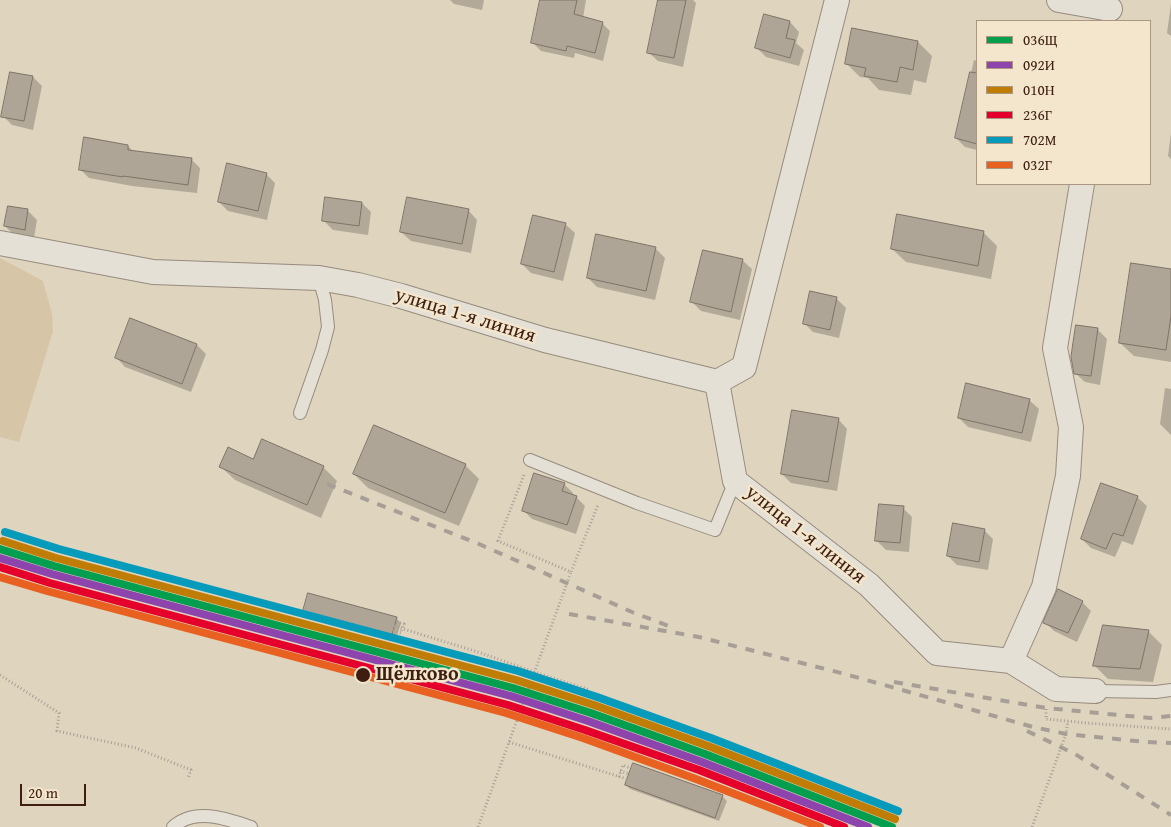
<!DOCTYPE html>
<meta charset="utf-8">
<style>
body{margin:0}
#map{position:relative;width:1171px;height:827px;overflow:hidden;background:#dfd4be;font-family:"Gentium Book Plus",serif}
canvas{display:block}
.legend{position:absolute;left:976px;top:20px;width:175px;height:165px;box-sizing:border-box;background:#f3e6cc;border:1px solid #ab9681;margin:0;padding:6px 9px;list-style:none;font-size:15px;color:#3e1e11}
.legend li{display:flex;align-items:center;gap:10px;height:25px}
.legend b{width:25px;border:1px solid #ab9681}
.scale{position:absolute;left:20px;top:784px;width:66px;height:22px;box-sizing:border-box;border:2px solid #3e1e11;border-top:0;padding-left:6px;font-size:15px;line-height:18px;white-space:nowrap;color:#3e1e11;-webkit-text-stroke:4px #f3e6cc;paint-order:stroke}
</style>
<div id="map">
<canvas width="1171" height="827"></canvas>
<ul class="legend">
<li><b style="height:6px;background:#039f4e"></b>036Щ</li>
<li><b style="height:6px;background:#8e44ad"></b>092И</li>
<li><b style="height:6px;background:#c07d05"></b>010Н</li>
<li><b style="height:6px;background:#e4002b"></b>236Г</li>
<li><b style="height:6px;background:#069bbb"></b>702М</li>
<li><b style="height:6px;background:#e96121"></b>032Г</li>
</ul>
<div class="scale">20 m</div>
</div>
<script>
const context = document.querySelector('canvas').getContext('2d');
context.lineJoin = 'round';
function fillPath(path, color) { context.fillStyle = color; context.fill(path, 'evenodd'); }
function trace(path, color, width, dash) { context.strokeStyle = color; context.lineWidth = width; context.lineCap = dash ? 'butt' : 'round'; context.setLineDash(dash || []); context.stroke(path); }
function drawText(font, color, halo, rows, align = 'center') {
  context.font = font + ' "Gentium Book Plus",serif'; context.lineWidth = 5; context.setLineDash([]); context.textBaseline = 'middle'; context.strokeStyle = halo; context.fillStyle = color; for (const [text, x, y, turn = 0] of rows) {
    context.save(); context.translate(x, y); context.rotate((+turn || 0) * Math.PI / 180); context.textAlign = isNaN(turn) ? turn : align; if (halo) context.strokeText(text, 0, 0); context.fillText(text, 0, 0); context.restore();
  }
}
const green = new Path2D(`
 M 0,258 L 43,281 L 52,314 L 53,331 L 19,442 L 0,437 Z`);
const shadow = new Path2D(`
 M 450,0 L 484,0 L 482,10 L 454,4 Z
 M 542,0 L 586,0 L 583,18 L 602,23 L 610,31 L 603,61 L 575,53 L 574,58 L 541,51 L 533,43 Z
 M 659,0 L 693,0 L 696,3 L 683,67 L 658,61 L 648,52 Z
 M 1171,4 L 1171,36 L 1167,33 Z
 M 790,22 L 799,32 L 796,43 L 804,50 L 799,66 L 766,57 L 757,48 Z
 M 918,42 L 932,56 L 926,83 L 914,80 L 911,95 L 879,90 L 868,78 L 860,77 L 846,63 Z
 M 974,60 L 977,61 L 977,150 L 965,147 L 956,138 Z
 M 33,77 L 42,86 L 33,130 L 12,125 L 3,116 Z
 M 1171,133 L 1171,159 L 1168,156 Z
 M 128,146 L 134,152 L 191,159 L 200,168 L 197,193 L 132,186 L 89,178 L 80,169 Z
 M 266,174 L 275,183 L 267,220 L 228,211 L 219,202 Z
 M 362,203 L 371,212 L 368,235 L 333,230 L 323,220 Z
 M 9,207 L 28,211 L 37,220 L 34,238 L 14,235 L 5,226 Z
 M 468,210 L 477,220 L 471,253 L 411,241 L 401,232 Z
 M 565,224 L 575,233 L 563,281 L 531,273 L 522,264 Z
 M 984,233 L 997,246 L 991,279 L 906,262 L 892,249 Z
 M 655,248 L 665,258 L 655,300 L 597,287 L 588,278 Z
 M 742,260 L 752,269 L 740,320 L 701,311 L 692,302 Z
 M 1171,270 L 1171,362 L 1134,356 L 1120,343 Z
 M 836,298 L 846,308 L 839,338 L 813,332 L 804,323 Z
 M 1098,330 L 1107,339 L 1100,385 L 1085,382 L 1075,373 Z
 M 197,345 L 206,354 L 191,392 L 125,367 L 116,357 Z
 M 1165,388 L 1171,389 L 1171,435 L 1160,424 Z
 M 1029,400 L 1039,409 L 1031,442 L 968,427 L 959,418 Z
 M 838,419 L 847,429 L 837,491 L 791,483 L 782,474 Z
 M 254,460 L 323,467 L 337,481 L 321,518 L 235,480 L 221,467 Z
 M 465,465 L 479,479 L 459,526 L 368,488 L 354,474 Z
 M 564,484 L 573,493 L 572,496 L 576,497 L 585,506 L 576,534 L 532,519 L 523,510 Z
 M 1137,497 L 1147,506 L 1133,545 L 1122,541 L 1115,557 L 1091,548 L 1082,539 Z
 M 903,508 L 912,517 L 909,552 L 886,550 L 877,541 Z
 M 984,530 L 993,539 L 988,570 L 957,565 L 948,556 Z
 M 1082,602 L 1091,611 L 1077,642 L 1054,631 L 1045,622 Z
 M 304,611 L 396,618 L 401,623 L 396,639 L 308,615 Z
 M 1148,631 L 1162,645 L 1153,682 L 1108,679 L 1095,666 Z
 M 626,785 L 722,796 L 727,801 L 719,821 L 630,789 Z`);
const building = new Path2D(`
 M 540,0 L 577,0 L 574,14 L 603,22 L 595,53 L 567,46 L 566,51 L 531,43 Z
 M 658,0 L 686,0 L 674,58 L 647,53 Z
 M 764,14 L 790,21 L 786,38 L 795,40 L 790,58 L 755,48 Z
 M 852,28 L 918,41 L 913,70 L 900,67 L 897,82 L 864,76 L 866,68 L 845,64 Z
 M 10,72 L 33,76 L 24,121 L 1,117 Z
 M 970,72 L 977,73 L 977,144 L 955,138 Z
 M 84,137 L 128,145 L 128,150 L 192,158 L 188,185 L 123,176 L 123,177 L 79,170 Z
 M 227,163 L 267,173 L 258,211 L 218,202 Z
 M 325,197 L 362,202 L 359,226 L 322,221 Z
 M 407,197 L 469,209 L 462,244 L 400,232 Z
 M 8,206 L 28,209 L 25,230 L 4,226 Z
 M 897,214 L 984,231 L 978,266 L 891,249 Z
 M 533,215 L 566,223 L 554,272 L 521,264 Z
 M 596,234 L 656,247 L 646,291 L 587,278 Z
 M 703,250 L 743,259 L 731,312 L 690,302 Z
 M 1131,263 L 1171,269 L 1171,316 L 1166,350 L 1119,343 Z
 M 810,291 L 837,297 L 830,330 L 803,324 Z
 M 130,318 L 197,344 L 182,384 L 115,358 Z
 M 1076,325 L 1098,328 L 1091,376 L 1074,374 L 1071,357 Z
 M 966,383 L 1030,399 L 1022,433 L 958,418 Z
 M 792,410 L 839,418 L 828,482 L 781,474 Z
 M 374,425 L 466,464 L 445,513 L 353,474 Z
 M 262,439 L 324,466 L 307,505 L 219,467 L 228,447 L 253,459 Z
 M 534,473 L 565,483 L 562,491 L 577,496 L 567,525 L 522,511 Z
 M 1101,483 L 1138,496 L 1123,536 L 1113,533 L 1106,549 L 1081,539 Z
 M 879,504 L 904,506 L 900,543 L 875,541 Z
 M 953,523 L 985,529 L 979,562 L 947,556 Z
 M 1058,589 L 1083,601 L 1068,633 L 1043,623 Z
 M 308,593 L 397,617 L 392,635 L 303,611 Z
 M 1103,625 L 1149,630 L 1140,669 L 1093,666 Z
 M 633,763 L 723,795 L 715,818 L 625,785 Z`);
const path = new Path2D(`
 M 524,475 L 498,541 L 571,572 L 598,505
 M 394,626 L 481,653 L 534,672 L 590,690
 M 393,631 L 401,633 L 404,624 L 396,622
 M 0,675 L 59,713 L 57,731 L 136,748 L 191,770 L 188,778
 M 1046,709 L 1046,719 L 1087,723 L 1171,729
 M 509,742 L 627,779
 M 620,771 L 629,774
 M 619,777 L 623,765 L 630,768
 M 1032,827 L 1066,734 L 1068,721`);
const lane = new Path2D(`
 M 300,413 L 322,350 L 328,327 L 325,300 L 319,278
 M 530,460 L 637,503 L 715,530 L 735,481
 M 1095,691 L 1156,692 L 1171,690
 M 173,827 C 195,807 227,819 251,827`);
const street = new Path2D(`
 M 1059,0 L 1110,9
 M 0,243 L 153,272 L 319,278 L 358,285 L 401,296 L 545,340 L 717,382
 M 717,382 L 735,481 L 869,585 L 937,653 L 1011,661 L 1056,689 L 1095,691
 M 717,382 L 744,367 L 837,0
 M 1011,661 L 1044,587 L 1068,476 L 1071,427 L 1055,348 L 1082,184`);
const rail = new Path2D(`
 M 327,484 L 479,544 L 632,612 L 671,627
 M 569,614 L 699,637 L 845,674 L 959,706 L 1033,727 L 1066,734 L 1146,742 L 1171,743
 M 894,682 L 1046,708 L 1150,718 L 1171,716
 M 1027,731 L 1075,754 L 1171,815`);
const pathBridge = new Path2D(`
 M 478,827 L 571,572`);
const rail1 = new Path2D(`
 M 0,549 L 54,566 L 513,688 L 591,713 L 705,754 L 892,827`);
const rail2 = new Path2D(`
 M 0,558 L 52,574 L 511,696 L 588,721 L 702,762 L 868,827`);
const rail3 = new Path2D(`
 M 3,541 L 56,558 L 516,680 L 594,705 L 708,746 L 895,819`);
const rail4 = new Path2D(`
 M 0,567 L 50,583 L 508,705 L 585,730 L 699,770 L 844,827`);
const rail5 = new Path2D(`
 M 5,532 L 59,549 L 518,671 L 597,697 L 711,738 L 898,811`);
const rail6 = new Path2D(`
 M 0,577 L 47,591 L 506,713 L 583,738 L 696,779 L 820,827`);
const markers = [
 [363,675,8,"#3e1e11"]
];
const streetNames = [
 ["улица 1-я линия",465,316,17],
 ["улица 1-я линия",805,535,38]
];
const stopNames = [
 ["Щёлково",376,675]
];
fillPath(green, '#d6c5a7');
fillPath(shadow, '#0003');
fillPath(building, '#afa596');
trace(building, '#7e7367', 1);
trace(lane, '#968b7e', 14);
trace(street, '#968b7e', 26);
trace(path, '#a79f96', 3, [1, 2.5]);
trace(lane, '#e5e0d5', 12);
trace(street, '#e5e0d5', 24);
trace(rail, '#a79f96', 4, [9, 9]);
trace(pathBridge, '#a79f96', 3, [1, 2.5]);
trace(rail1, '#039f4e', 8);
trace(rail2, '#8e44ad', 8);
trace(rail3, '#c07d05', 8);
trace(rail4, '#e4002b', 8);
trace(rail5, '#069bbb', 8);
trace(rail6, '#e96121', 8);
for (const [x, y, r, color] of markers) { const dot = new Path2D(); dot.arc(x, y, r, 0, 2 * Math.PI); context.fillStyle = color; context.fill(dot); trace(dot, '#f3e6cc', 2); }
drawText('20px', '#3e1e11', '#f3e6cc', streetNames);
drawText('bold 20px', '#3e1e11', '#f3e6cc', stopNames, 'left');
</script>
